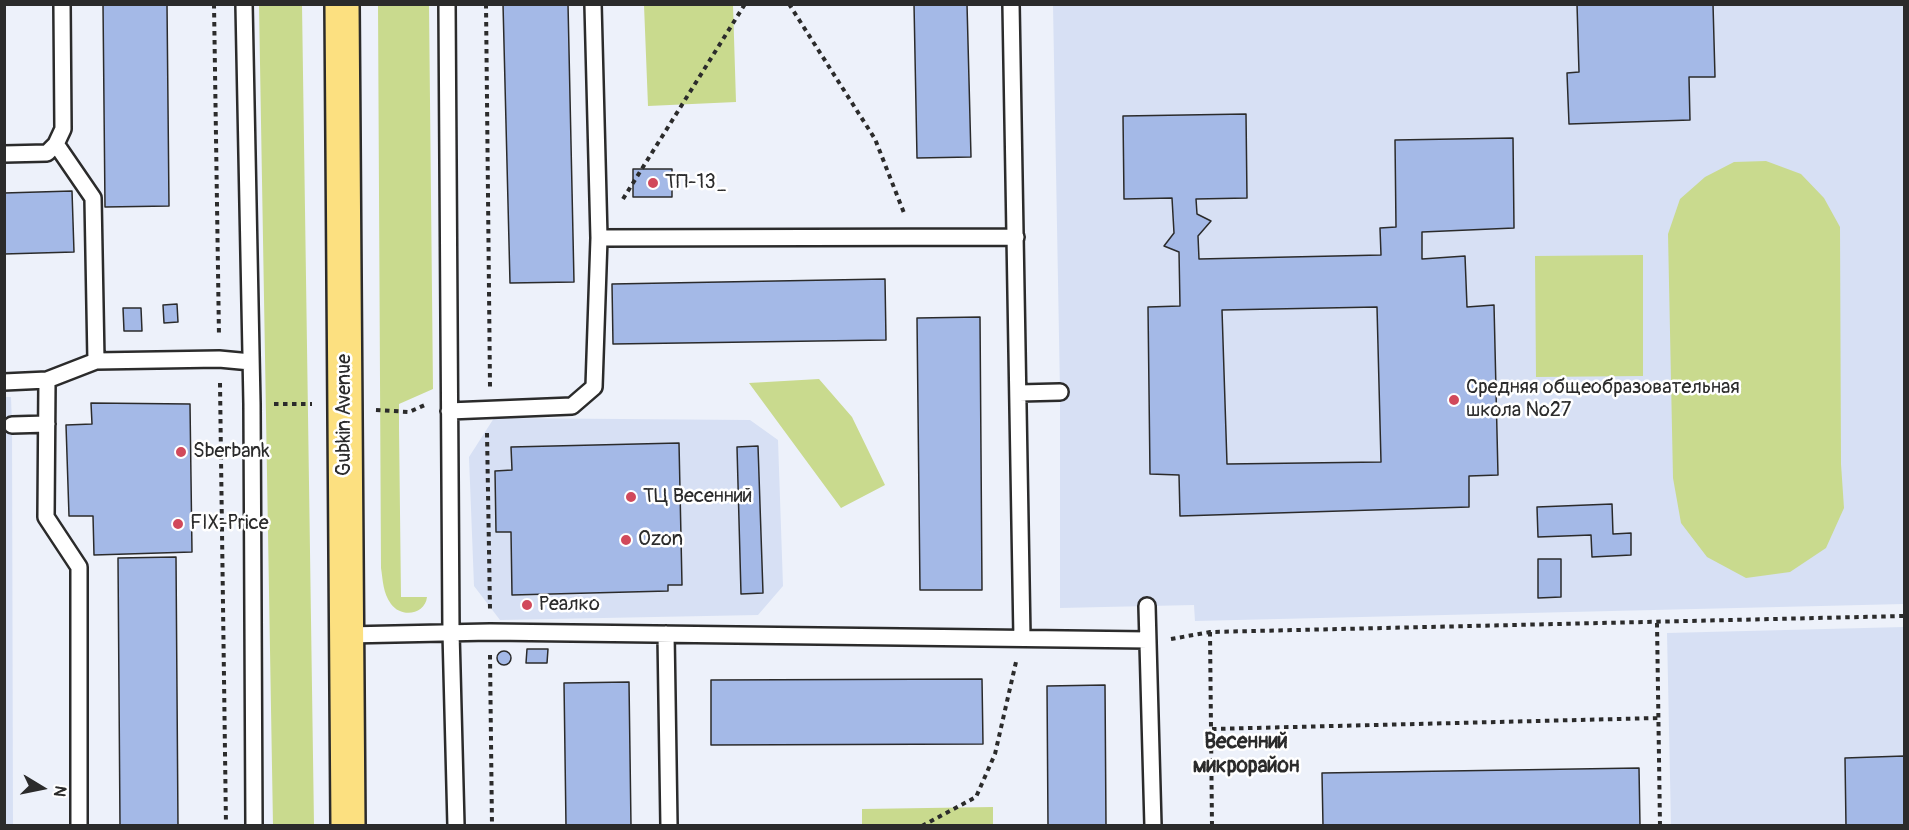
<!DOCTYPE html>
<meta charset="utf-8">
<style>
body{margin:0}
#map{position:relative;width:1909px;height:830px;overflow:hidden;background:#edf1fa;font-family:Pangolin,sans-serif}
canvas{display:block}
.frame{position:absolute;inset:0;border:6px solid #2b2b2b;pointer-events:none}
.north{position:absolute;left:12px;top:758px;width:60px;height:60px;-webkit-text-stroke:4px #fff;paint-order:stroke;rotate:100deg;font-size:16px;font-weight:700;line-height:24px;text-align:center;color:#2b2b2b}
.north::after{content:'';display:block;margin:auto;width:21px;height:27px;background:#2b2b2b;clip-path:polygon(50% 0,100% 100%,50% 72%,0 100%)}
</style>
<div id="map">
<canvas width="1909" height="830"></canvas>
<div class="frame"></div>
<div class="north">N</div>
</div>
<script>
const context = document.querySelector('canvas').getContext('2d');
context.lineJoin = 'round';
function fillPath(path, color) { context.fillStyle = color; context.fill(path, 'evenodd'); }
function trace(path, color, width, dash) { context.strokeStyle = color; context.lineWidth = width; context.lineCap = dash ? 'butt' : 'round'; context.setLineDash(dash || []); context.stroke(path); }
function drawText(font, color, halo, rows, align = 'center') {
  context.font = font + ' Pangolin,sans-serif'; context.lineWidth = 5; context.setLineDash([]); context.textBaseline = 'middle'; context.strokeStyle = halo; context.fillStyle = color; for (const [text, x, y, turn = 0] of rows) {
    context.save(); context.translate(x, y); context.rotate((+turn || 0) * Math.PI / 180); context.textAlign = isNaN(turn) ? turn : align; if (halo) context.strokeText(text, 0, 0); context.fillText(text, 0, 0); context.restore();
  }
}
const built = new Path2D(`
 M 1053,5 L 1904,5 L 1904,604 L 1195,621 L 1194,605 L 1060,608 L 1060,392 Z
 M 4,397 L 11,397 L 12,425 L 13,825 L 5,826 Z
 M 494,418 L 750,420 L 778,440 L 783,586 L 758,615 L 500,620 L 474,586 L 469,457 Z
 M 1904,627 L 1904,825 L 1671,825 L 1667,633 Z`);
const green = new Path2D(`
 M 259,5 L 302,5 L 314,825 L 273,825 Z
 M 378,5 L 429,5 L 433,389 L 399,404 L 399,428 L 401,597 L 427,597 C 425,615 401,618 391,604 C 383,593 383,581 381,568 Z
 M 644,5 L 733,5 L 736,102 L 648,106 Z
 M 1766,161 L 1801,174 L 1824,198 L 1840,227 L 1841,464 L 1844,508 L 1826,548 L 1790,572 L 1746,578 L 1707,557 L 1681,523 L 1673,478 L 1668,234 L 1680,199 L 1705,177 L 1734,162 Z
 M 1643,255 L 1643,376 L 1536,377 L 1535,256 Z
 M 819,379 L 852,417 L 885,485 L 841,508 L 749,383 Z
 M 993,807 L 993,825 L 862,825 L 862,809 Z`);
const building = new Path2D(`
 M 103,4 L 167,4 L 169,206 L 105,207 Z
 M 503,4 L 568,4 L 574,282 L 510,283 Z
 M 914,4 L 967,4 L 971,157 L 917,158 Z
 M 1577,4 L 1713,4 L 1715,77 L 1689,77 L 1690,120 L 1569,124 L 1567,73 L 1579,72 Z
 M 1246,114 L 1247,198 L 1196,199 L 1197,214 L 1211,221 L 1198,236 L 1199,259 L 1381,255 L 1380,228 L 1396,227 L 1395,140 L 1513,138 L 1514,228 L 1422,232 L 1422,259 L 1465,256 L 1467,307 L 1494,305 L 1498,475 L 1469,476 L 1469,507 L 1180,516 L 1179,475 L 1150,474 L 1148,307 L 1180,306 L 1179,252 L 1164,246 L 1174,233 L 1172,198 L 1124,199 L 1123,116 ZM 1377,307 L 1381,462 L 1227,464 L 1222,310 Z
 M 633,169 L 672,169 L 672,197 L 633,197 Z
 M 72,191 L 74,252 L 4,254 L 4,193 Z
 M 885,279 L 886,340 L 613,344 L 612,284 Z
 M 177,304 L 178,322 L 164,323 L 163,305 Z
 M 123,308 L 141,308 L 142,331 L 124,331 Z
 M 980,317 L 982,590 L 920,590 L 917,318 Z
 M 91,403 L 190,404 L 192,552 L 94,555 L 93,516 L 69,516 L 66,425 L 92,424 Z
 M 679,443 L 682,585 L 668,585 L 668,591 L 512,595 L 511,532 L 496,532 L 495,471 L 512,470 L 511,447 Z
 M 758,446 L 763,593 L 741,594 L 737,447 Z
 M 1612,504 L 1613,534 L 1631,533 L 1631,555 L 1592,557 L 1591,535 L 1538,537 L 1537,507 Z
 M 176,557 L 178,826 L 120,826 L 118,558 Z
 M 1538,559 L 1561,559 L 1561,597 L 1538,598 Z
 M 527,649 L 548,649 L 547,663 L 526,663 Z
 M497 658a7 7 0 1 1 14 0a7 7 0 1 1-14 0Z
 M 982,679 L 983,744 L 711,745 L 711,680 Z
 M 629,682 L 631,826 L 566,826 L 564,683 Z
 M 1105,685 L 1106,826 L 1048,826 L 1047,686 Z
 M 1904,756 L 1904,826 L 1846,826 L 1845,758 Z
 M 1639,768 L 1640,826 L 1323,826 L 1322,773 Z`);
const path = new Path2D(`
 M 214,4 L 219,337
 M 486,4 L 490,387
 M 789,4 L 875,139 L 904,213
 M 623,199 L 745,4
 M 220,383 L 226,826
 M 274,404 L 312,404
 M 376,410 L 409,412 L 427,404
 M 487,433 L 490,609
 M 1657,623 L 1660,826
 M 1210,632 L 1212,826
 M 1171,639 L 1210,632 L 1904,616
 M 490,655 L 492,826
 M 1212,729 L 1659,718
 M 922,826 L 976,797 L 995,754 L 1016,662`);
const service = new Path2D(`
 M 244,4 L 252,404 L 254,826
 M 447,4 L 451,632 L 456,826
 M 1011,4 L 1022,638
 M 56,144 L 93,198 L 96,361
 M 4,154 L 47,153 L 56,144 L 63,129 L 62,4
 M 599,238 L 1016,237
 M 4,382 L 47,380
 M 1019,393 L 1060,392
 M 449,411 L 572,406 L 594,387 L 599,238 L 593,4
 M 12,425 L 47,424
 M 1147,606 L 1153,826
 M 666,634 L 669,826
 M 347,635 L 490,632 L 1148,640
 M 79,826 L 79,567 L 46,517 L 47,380 L 96,361 L 219,359 L 251,362`);
const primary = new Path2D(`
 M 342,4 L 348,826`);
const markers = [
 [653,183,6,"#d1495b"],
 [1454,400,6,"#d1495b"],
 [181,452,6,"#d1495b"],
 [631,497,6,"#d1495b"],
 [178,524,6,"#d1495b"],
 [626,540,6,"#d1495b"],
 [527,605,6,"#d1495b"]
];
const poiNames = [
 ["ТП-13_",665,183],
 ["Средняя общеобразовательная",1466,388],
 ["школа №27",1466,411],
 ["Sberbank",193,452],
 ["ТЦ Весенний",643,497],
 ["FIX-Price",190,524],
 ["Ozon",638,540],
 ["Реалко",539,605]
];
const streetNames = [
 ["Gubkin Avenue",345,415,-90]
];
const neighbourhoodNames = [
 ["Весенний",1246,743],
 ["микрорайон",1246,767]
];
fillPath(built, '#d7e0f4');
fillPath(green, '#c9da8e');
fillPath(building, '#a4b9e7');
trace(building, '#2b2b2b', 1.5);
trace(service, '#2b2b2b', 20);
trace(primary, '#2b2b2b', 38);
trace(path, '#2b2b2b', 4, [4.5, 4.5]);
trace(service, '#fff', 15);
trace(primary, '#fce080', 33);
for (const [x, y, r, color] of markers) { const dot = new Path2D(); dot.arc(x, y, r, 0, 2 * Math.PI); context.fillStyle = color; context.fill(dot); trace(dot, '#fff', 2); }
drawText('20px', '#2b2b2b', '#fff', poiNames, 'left');
drawText('20px', '#2b2b2b', '#fff', streetNames);
drawText('bold 21px', '#2b2b2b', '#fff', neighbourhoodNames);
</script>
